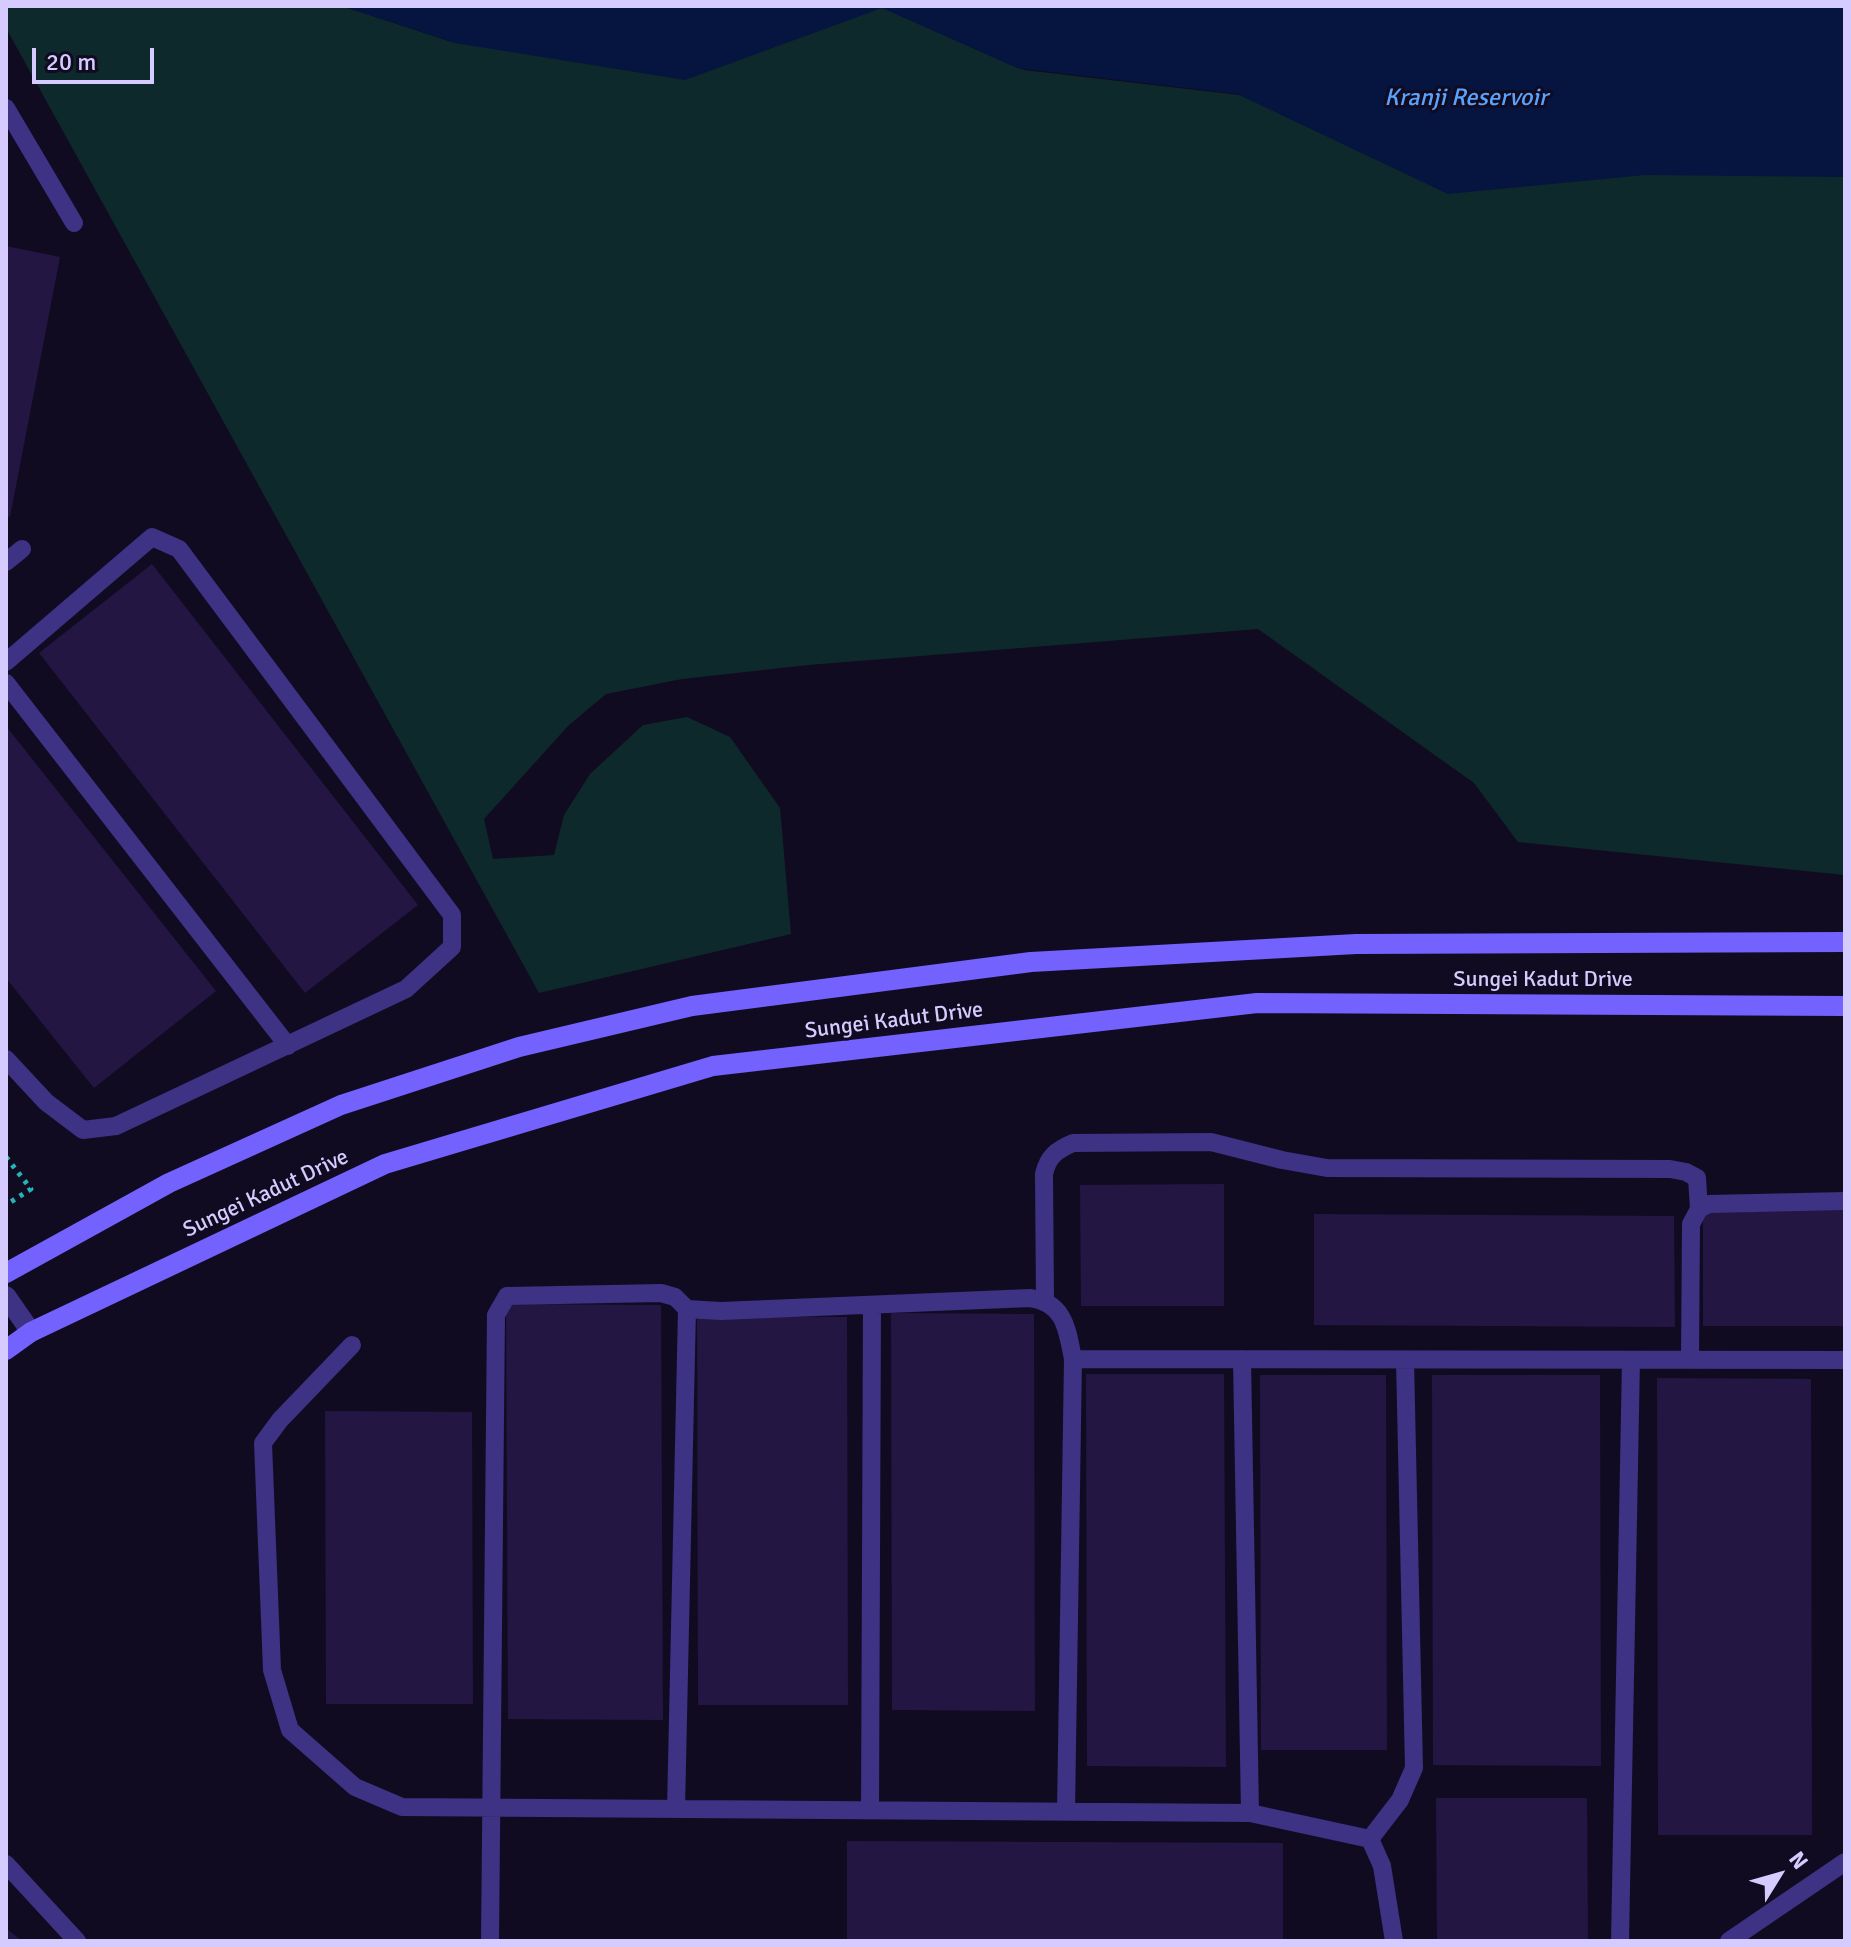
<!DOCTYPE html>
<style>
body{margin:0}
#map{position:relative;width:1851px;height:1947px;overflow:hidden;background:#110b21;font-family:Signika,sans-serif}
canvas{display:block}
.frame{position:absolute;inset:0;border:8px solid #d6cbff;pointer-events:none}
.north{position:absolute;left:1739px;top:1835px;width:80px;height:80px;-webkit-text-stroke:6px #110b21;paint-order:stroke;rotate:53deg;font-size:22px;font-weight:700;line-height:32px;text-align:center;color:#d6cbff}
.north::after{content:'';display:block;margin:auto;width:28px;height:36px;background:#d6cbff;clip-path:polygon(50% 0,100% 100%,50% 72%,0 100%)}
.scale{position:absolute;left:32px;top:48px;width:122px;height:36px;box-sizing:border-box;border:4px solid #d6cbff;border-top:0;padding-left:10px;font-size:24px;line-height:28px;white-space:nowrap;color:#d6cbff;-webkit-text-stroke:6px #110b21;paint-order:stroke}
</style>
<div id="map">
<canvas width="1851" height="1947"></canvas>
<div class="frame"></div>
<div class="north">N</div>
<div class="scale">20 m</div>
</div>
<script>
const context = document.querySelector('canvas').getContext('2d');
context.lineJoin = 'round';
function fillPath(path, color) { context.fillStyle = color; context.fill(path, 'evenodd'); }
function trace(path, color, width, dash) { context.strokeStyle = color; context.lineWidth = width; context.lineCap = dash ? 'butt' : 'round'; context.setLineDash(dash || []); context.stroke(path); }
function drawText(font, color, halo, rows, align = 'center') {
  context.font = font + ' Signika,sans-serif'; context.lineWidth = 6; context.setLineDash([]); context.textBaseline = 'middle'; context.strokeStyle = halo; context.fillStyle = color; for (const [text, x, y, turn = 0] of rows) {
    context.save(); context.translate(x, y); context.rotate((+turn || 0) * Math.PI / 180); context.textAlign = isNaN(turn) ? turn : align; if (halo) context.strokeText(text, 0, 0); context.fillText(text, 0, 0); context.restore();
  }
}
const green = new Path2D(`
 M 6,6 L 342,6 L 455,43 L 880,6 L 1024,70 L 1239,95 L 1640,173 L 1845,176 L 1845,875 L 1518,842 L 1474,783 L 1258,629 L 808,665 L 682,679 L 606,694 L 568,726 L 484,819 L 493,859 L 554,855 L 564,815 L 590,774 L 643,725 L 687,717 L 730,737 L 780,808 L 791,934 L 539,993 L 6,28 Z`);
const water = new Path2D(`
 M 342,6 L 1845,6 L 1845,177 L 1645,175 L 1448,194 L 1237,94 L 1017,68 L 882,8 L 685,80 L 455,43 Z`);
const building = new Path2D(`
 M 6,246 L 60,257 L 10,517 L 6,516 Z
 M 152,564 L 418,905 L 305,993 L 39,653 Z
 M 6,726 L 216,991 L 94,1088 L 6,978 Z
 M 1224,1184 L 1224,1306 L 1081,1306 L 1080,1185 Z
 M 1703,1208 L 1845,1209 L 1845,1326 L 1703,1326 Z
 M 1314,1214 L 1674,1216 L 1675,1327 L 1314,1325 Z
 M 506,1304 L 661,1305 L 663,1720 L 508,1719 Z
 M 891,1313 L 1034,1314 L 1035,1711 L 892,1710 Z
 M 697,1316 L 847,1317 L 848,1705 L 698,1705 Z
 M 1086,1374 L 1224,1374 L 1226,1767 L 1087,1766 Z
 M 1260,1375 L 1386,1375 L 1387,1750 L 1261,1750 Z
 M 1432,1375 L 1600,1375 L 1601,1766 L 1433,1765 Z
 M 1657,1378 L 1811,1379 L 1812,1835 L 1658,1835 Z
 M 325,1411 L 472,1412 L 473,1704 L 326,1704 Z
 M 1436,1798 L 1587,1798 L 1588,1941 L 1437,1941 Z
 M 847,1841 L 1283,1843 L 1283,1941 L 847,1941 Z
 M 6,1928 L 22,1941 L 6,1941 Z`);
const path = new Path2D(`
 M 6,1157 L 31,1189 L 6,1205`);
const service = new Path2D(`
 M 6,108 L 74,223
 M 6,562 L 22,549
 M 6,662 L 152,537 L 179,549 L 452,915 L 452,947 L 406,989 L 116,1126 L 83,1130 L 46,1102 L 6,1059
 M 6,683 L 288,1046
 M 1045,1300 L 1044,1174 C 1048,1156 1057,1150 1073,1143 L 1211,1142 L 1282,1160 L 1327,1168 L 1670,1169 L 1686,1172 L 1697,1178 L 1699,1209
 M 352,1345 L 280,1420 L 263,1443 L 272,1670 L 290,1730 L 355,1787 L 402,1807 L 1250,1813 L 1370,1839
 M 1073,1359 L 1845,1360
 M 1242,1359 L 1250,1813
 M 1690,1359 L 1691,1224 L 1699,1209 L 1709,1204 L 1845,1201
 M 676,1809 L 687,1309 L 721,1311 L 1030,1298 C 1065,1303 1067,1329 1073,1359 L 1066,1811
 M 870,1810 L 872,1305
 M 1370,1839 L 1400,1800 L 1414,1768 L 1405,1360
 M 1370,1839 L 1382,1866 L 1394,1941
 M 6,1864 L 77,1941
 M 490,1941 L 496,1315 L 507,1296 L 661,1293 L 675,1297 L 687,1309
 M 1620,1941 L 1631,1360
 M 1729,1941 L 1845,1862`);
const minor = new Path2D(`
 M 6,1296 L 31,1332`);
const secondary = new Path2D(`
 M 6,1273 L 169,1183 L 341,1105 L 519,1047 L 692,1006 L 1031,962 L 1356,944 L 1845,942
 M 6,1350 L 31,1332 L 385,1164 L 713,1066 L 1257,1003 L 1845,1006`);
const streetNames = [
 ["Sungei Kadut Drive",1543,980],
 ["Sungei Kadut Drive",894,1021,-7],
 ["Sungei Kadut Drive",266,1194,-25]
];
const waterNames = [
 ["Kranji Reservoir",1466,99]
];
fillPath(green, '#0e292b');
fillPath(water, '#05153f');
fillPath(building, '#231643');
trace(path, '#24b5ba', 5, [4, 6]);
trace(service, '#3d3283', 18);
trace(minor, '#3d3283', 20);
trace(secondary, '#7462ff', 20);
drawText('22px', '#d6cbff', '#110b21', streetNames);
drawText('italic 24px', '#59a3ff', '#110b21', waterNames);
</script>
